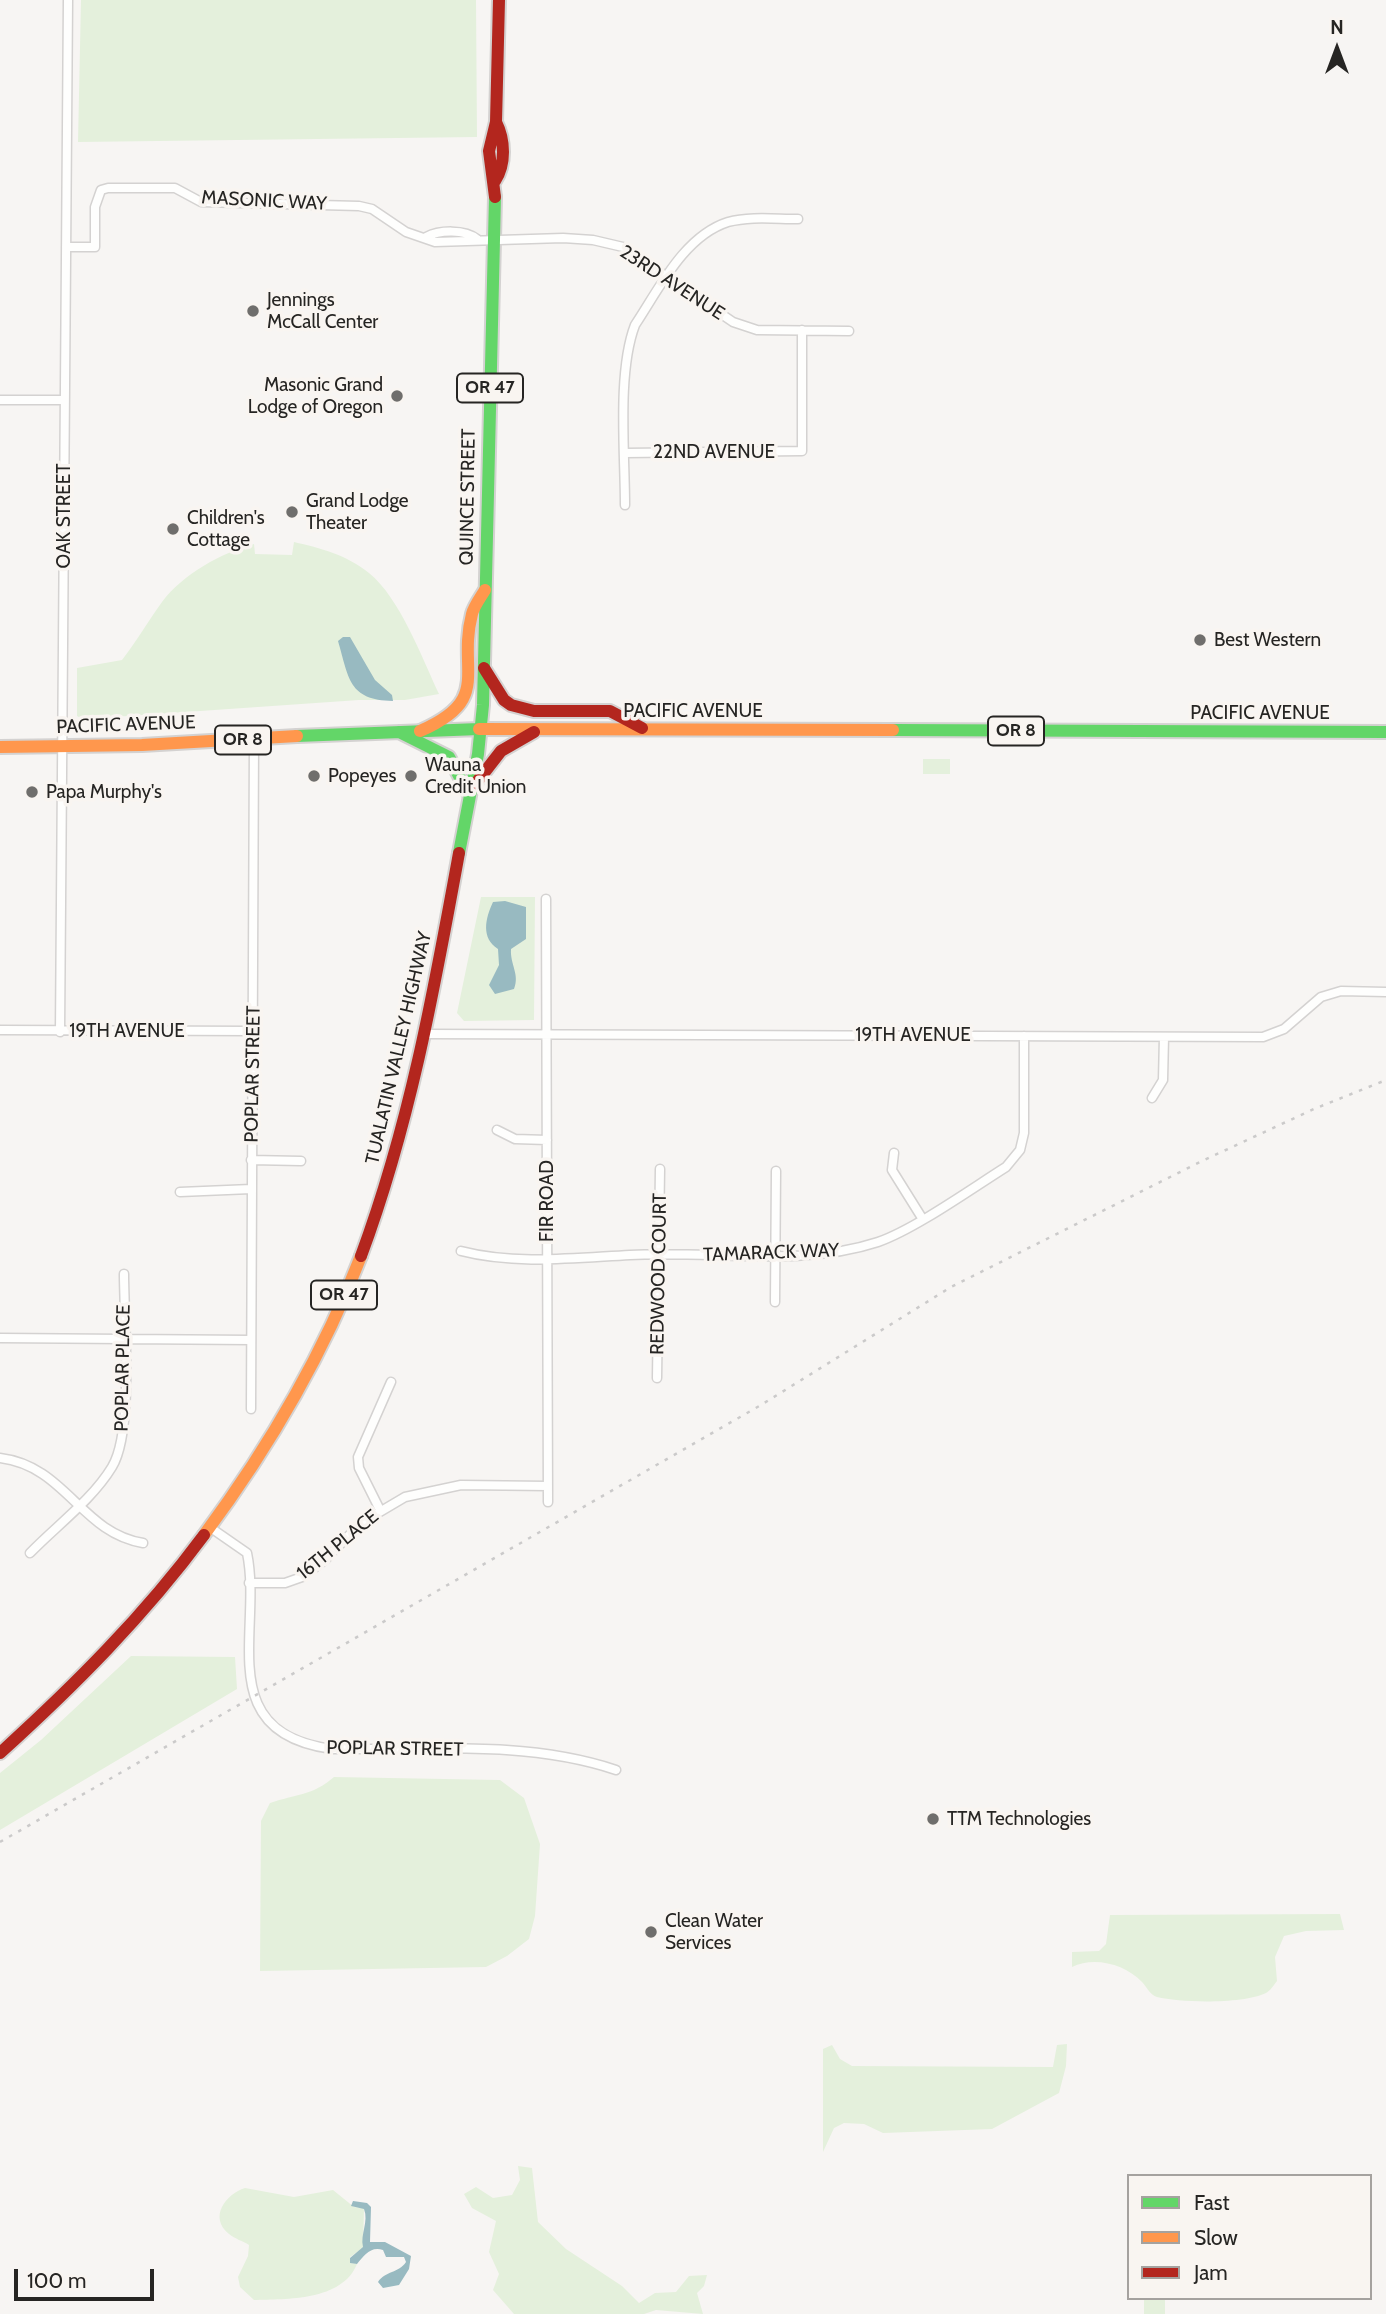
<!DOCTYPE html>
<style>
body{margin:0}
#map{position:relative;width:1386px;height:2314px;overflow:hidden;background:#f7f5f3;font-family:Cabin,sans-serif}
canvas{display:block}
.legend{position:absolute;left:1127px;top:2174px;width:245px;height:126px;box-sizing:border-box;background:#f9f5f1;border:2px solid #a5a29f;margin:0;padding:9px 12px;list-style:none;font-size:21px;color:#262523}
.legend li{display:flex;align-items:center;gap:14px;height:35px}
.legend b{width:35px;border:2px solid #a5a29f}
.north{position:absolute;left:1302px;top:14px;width:70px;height:70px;-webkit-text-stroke:5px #f9f5f1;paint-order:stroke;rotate:0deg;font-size:19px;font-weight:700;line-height:28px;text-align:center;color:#262523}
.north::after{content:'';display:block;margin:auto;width:24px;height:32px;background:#262523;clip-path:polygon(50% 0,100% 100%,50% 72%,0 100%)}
.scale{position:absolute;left:14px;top:2269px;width:140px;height:32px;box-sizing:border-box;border:4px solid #262523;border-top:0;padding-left:9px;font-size:21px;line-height:24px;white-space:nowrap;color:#262523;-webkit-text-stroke:5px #f9f5f1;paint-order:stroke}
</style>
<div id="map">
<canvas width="1386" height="2314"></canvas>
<ul class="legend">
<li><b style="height:9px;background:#63d668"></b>Fast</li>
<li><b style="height:9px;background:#ff974d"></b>Slow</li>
<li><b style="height:9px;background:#b3261e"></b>Jam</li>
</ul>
<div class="north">N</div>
<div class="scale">100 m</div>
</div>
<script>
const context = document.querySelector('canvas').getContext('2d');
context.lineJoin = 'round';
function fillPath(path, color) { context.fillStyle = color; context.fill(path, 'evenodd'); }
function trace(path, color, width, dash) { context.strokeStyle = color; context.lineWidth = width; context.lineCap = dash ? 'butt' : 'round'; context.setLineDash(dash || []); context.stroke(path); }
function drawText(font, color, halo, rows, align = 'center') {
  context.font = font + ' Cabin,sans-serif'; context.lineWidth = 7; context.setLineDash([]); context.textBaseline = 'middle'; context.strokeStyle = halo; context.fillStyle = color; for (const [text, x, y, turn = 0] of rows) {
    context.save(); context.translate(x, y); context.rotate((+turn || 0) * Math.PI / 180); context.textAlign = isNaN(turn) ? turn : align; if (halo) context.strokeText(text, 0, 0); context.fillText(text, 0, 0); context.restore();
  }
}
const green = new Path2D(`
 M 81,0 L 476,0 L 477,137 L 78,142 Z
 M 294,542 C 320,548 347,555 369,573 C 400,598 422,658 439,694 L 405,700 L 359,700 L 99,718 L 88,722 L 77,716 L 77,668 L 122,660 C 137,641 148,621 162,602 C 183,574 221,553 254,544 L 255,554 L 292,555 Z
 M 923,759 L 950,759 L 950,774 L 923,774 Z
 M 481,897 L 535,897 L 534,1020 L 464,1021 L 457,1013 Z
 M 131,1656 L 235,1657 L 237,1689 L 0,1830 L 0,1773 L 41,1740 Z
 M 334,1777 L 500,1780 L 524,1798 L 540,1844 L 535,1916 L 529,1939 L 507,1956 L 486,1967 L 260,1971 L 261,1821 L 270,1803 C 296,1794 312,1796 334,1777 Z
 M 1340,1914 L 1344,1930 L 1306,1931 L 1284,1936 L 1275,1957 L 1277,1981 C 1274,1985 1270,1991 1266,1993 C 1244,2004 1181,2003 1157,1997 C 1150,1995 1147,1987 1142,1982 C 1125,1964 1094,1956 1072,1967 L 1072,1952 L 1099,1951 L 1106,1944 L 1110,1915 Z
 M 1067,2044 L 1066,2066 L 1059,2093 L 992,2129 L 883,2133 L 864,2124 L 844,2123 L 834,2128 L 823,2152 L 823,2049 L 832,2045 L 840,2059 L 852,2066 L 1053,2067 L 1057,2045 Z
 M 518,2166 L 532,2168 L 538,2222 L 566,2249 L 622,2286 L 639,2303 L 655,2293 L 676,2292 L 689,2276 L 707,2275 L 704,2286 L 697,2293 L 703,2314 L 656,2310 L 644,2314 L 514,2314 L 493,2290 L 499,2274 L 489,2252 L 496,2221 L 472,2208 L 464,2194 L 476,2187 L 493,2198 L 512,2195 L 520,2180 Z
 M 245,2188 L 294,2197 L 333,2190 L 354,2207 L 364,2208 L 363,2248 L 350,2257 L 350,2263 L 357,2264 C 342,2301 287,2299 254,2300 L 240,2287 L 238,2277 L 248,2256 L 249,2245 C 243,2241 235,2239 229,2234 C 208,2217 226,2194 245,2188 Z
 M 1144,2298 L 1165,2298 L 1165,2314 L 1144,2314 Z`);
const water = new Path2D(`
 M 343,637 L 350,637 L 375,680 L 392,695 L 393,701 C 348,700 349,678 338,641 Z
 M 505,901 L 526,907 L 526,939 L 511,949 C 510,965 520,974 514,989 L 495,994 L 489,985 L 499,965 L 498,949 C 481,938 485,919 493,902 Z
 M 353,2201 L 367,2203 L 371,2207 L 370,2242 L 385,2242 L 411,2256 L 409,2269 L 399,2285 L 383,2288 L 378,2282 C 385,2271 399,2273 406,2262 L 404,2257 L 386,2257 L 383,2250 C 370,2246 364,2256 357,2264 L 350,2263 L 350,2258 L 363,2247 C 360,2234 369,2222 364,2209 L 351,2206 Z`);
const street = new Path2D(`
 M 426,237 C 439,230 465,229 477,239
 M 66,247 L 95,247 L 95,207 L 101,190 L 108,188 L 175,188 L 201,202 L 359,206 L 372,209 L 406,232 L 435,242 L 563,238 L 593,240 L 623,247 L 733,322 L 757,330 L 849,331
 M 0,400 L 64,400
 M 625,453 L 802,451 L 802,330
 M 625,505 C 625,453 617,372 635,325 C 659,289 684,236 728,222 C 750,216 775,219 798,219
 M 546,899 L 548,1502
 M 0,1030 L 254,1031
 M 60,1032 L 68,0
 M 425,1034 L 1263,1037 L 1284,1029 L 1321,997 L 1341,991 L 1386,992
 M 1152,1098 L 1163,1080 L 1164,1037
 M 497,1130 L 515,1139 L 547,1140
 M 894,1153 L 892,1170 L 922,1218
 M 251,1160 L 301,1161
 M 180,1192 L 251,1189
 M 461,1251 C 515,1265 574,1258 630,1255 C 712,1250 799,1268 878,1242 C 915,1229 971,1189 1006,1167 L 1020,1150 L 1024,1133 L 1024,1036
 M 775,1302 L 776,1171
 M 0,1338 L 251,1340
 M 657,1378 L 660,1169
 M 251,1409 L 254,739
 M 0,1458 C 66,1466 81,1533 143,1543
 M 380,1510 L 359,1468 L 358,1457 L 391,1382
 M 211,1528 L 247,1553 C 263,1630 211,1733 332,1749 C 425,1750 527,1740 616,1770
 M 30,1553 C 56,1526 92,1500 112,1467 C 134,1431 124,1320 124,1274
 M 249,1583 L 285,1583 L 302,1577 L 326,1559 L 361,1523 L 405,1497 L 461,1485 L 548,1486`);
const fast = new Path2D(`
 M 893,730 L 1386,732
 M 399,732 L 449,757 L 468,793
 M 297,736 L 479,729
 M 459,853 L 478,754 L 483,705 L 495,197`);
const slow = new Path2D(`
 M 479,729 L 893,730
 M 420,731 C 493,699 457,672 472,614 C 474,606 481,597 485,590
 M 0,747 L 142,745 L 297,736
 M 204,1535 C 267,1450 323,1355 361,1256`);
const jam = new Path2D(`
 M 495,181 C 506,164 505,140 496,122
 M 495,197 L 489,151 L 496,122 L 499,0
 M 484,668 L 504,700 L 511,705 L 534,711 L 610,711 L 642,728
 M 473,787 L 501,751 L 534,732
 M 361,1256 C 410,1124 434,990 459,853
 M 0,1753 C 74,1686 144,1616 204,1535`);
const rail = new Path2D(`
 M 0,1842 L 761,1405 L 951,1287 L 1202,1161 L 1314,1109 L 1386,1080`);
const markers = [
 [253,311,7,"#6f6e6c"],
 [397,396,7,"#6f6e6c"],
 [292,512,7,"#6f6e6c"],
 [173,529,7,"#6f6e6c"],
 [1200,640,7,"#6f6e6c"],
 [314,776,7,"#6f6e6c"],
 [411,776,7,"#6f6e6c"],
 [32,792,7,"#6f6e6c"],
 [933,1819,7,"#6f6e6c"],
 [651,1932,7,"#6f6e6c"]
];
const shields = [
 [490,388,66],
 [1016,731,56],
 [243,740,56],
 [344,1295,66]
];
const shieldNames = [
 ["OR 47",490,388],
 ["OR 8",1016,731],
 ["OR 8",243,740],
 ["OR 47",344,1295]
];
const streetNames = [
 ["MASONIC WAY",264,201,3],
 ["23RD AVENUE",672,283,33],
 ["22ND AVENUE",714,452],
 ["QUINCE STREET",468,497,-89],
 ["OAK STREET",64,516,-90],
 ["PACIFIC AVENUE",693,711],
 ["PACIFIC AVENUE",1260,713],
 ["PACIFIC AVENUE",126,725,-2],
 ["19TH AVENUE",127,1031],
 ["19TH AVENUE",913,1035],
 ["TUALATIN VALLEY HIGHWAY",399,1048,-77],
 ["POPLAR STREET",253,1074,-89],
 ["FIR ROAD",547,1201,-90],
 ["TAMARACK WAY",771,1253,-2],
 ["REDWOOD COURT",659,1274,-89],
 ["POPLAR PLACE",123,1368,-89],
 ["16TH PLACE",338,1545,-39],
 ["POPLAR STREET",395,1749,1]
];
const poiNames = [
 ["Jennings",267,300],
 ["McCall Center",267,322],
 ["Masonic Grand",383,385,"right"],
 ["Lodge of Oregon",383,407,"right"],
 ["Grand Lodge",306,501],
 ["Theater",306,523],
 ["Children's",187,518],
 ["Cottage",187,540],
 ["Best Western",1214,640],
 ["Wauna",425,765],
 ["Credit Union",425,787],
 ["Popeyes",328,776],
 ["Papa Murphy's",46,792],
 ["TTM Technologies",947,1819],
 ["Clean Water",665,1921],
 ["Services",665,1943]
];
fillPath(green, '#e4f0dc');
fillPath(water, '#98bac1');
trace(street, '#d4d2d1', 11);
trace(fast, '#d4d2d1', 16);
trace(slow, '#d4d2d1', 16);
trace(jam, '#d4d2d1', 16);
trace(street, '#fefefd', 8);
trace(fast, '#63d668', 12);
trace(slow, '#ff974d', 12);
trace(jam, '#b3261e', 12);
trace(rail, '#cbcaca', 2.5, [3.5, 7]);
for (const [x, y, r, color] of markers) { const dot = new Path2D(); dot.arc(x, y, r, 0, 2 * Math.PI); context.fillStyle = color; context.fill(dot); trace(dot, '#f9f5f1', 2.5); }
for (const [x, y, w] of shields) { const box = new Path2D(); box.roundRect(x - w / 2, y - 14.5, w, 29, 5); context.fillStyle = '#f9f5f1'; context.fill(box); trace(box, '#262523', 2); }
drawText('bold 18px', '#262523', null, shieldNames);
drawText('19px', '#262523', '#f9f5f1', streetNames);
drawText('19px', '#262523', '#f9f5f1', poiNames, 'left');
</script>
